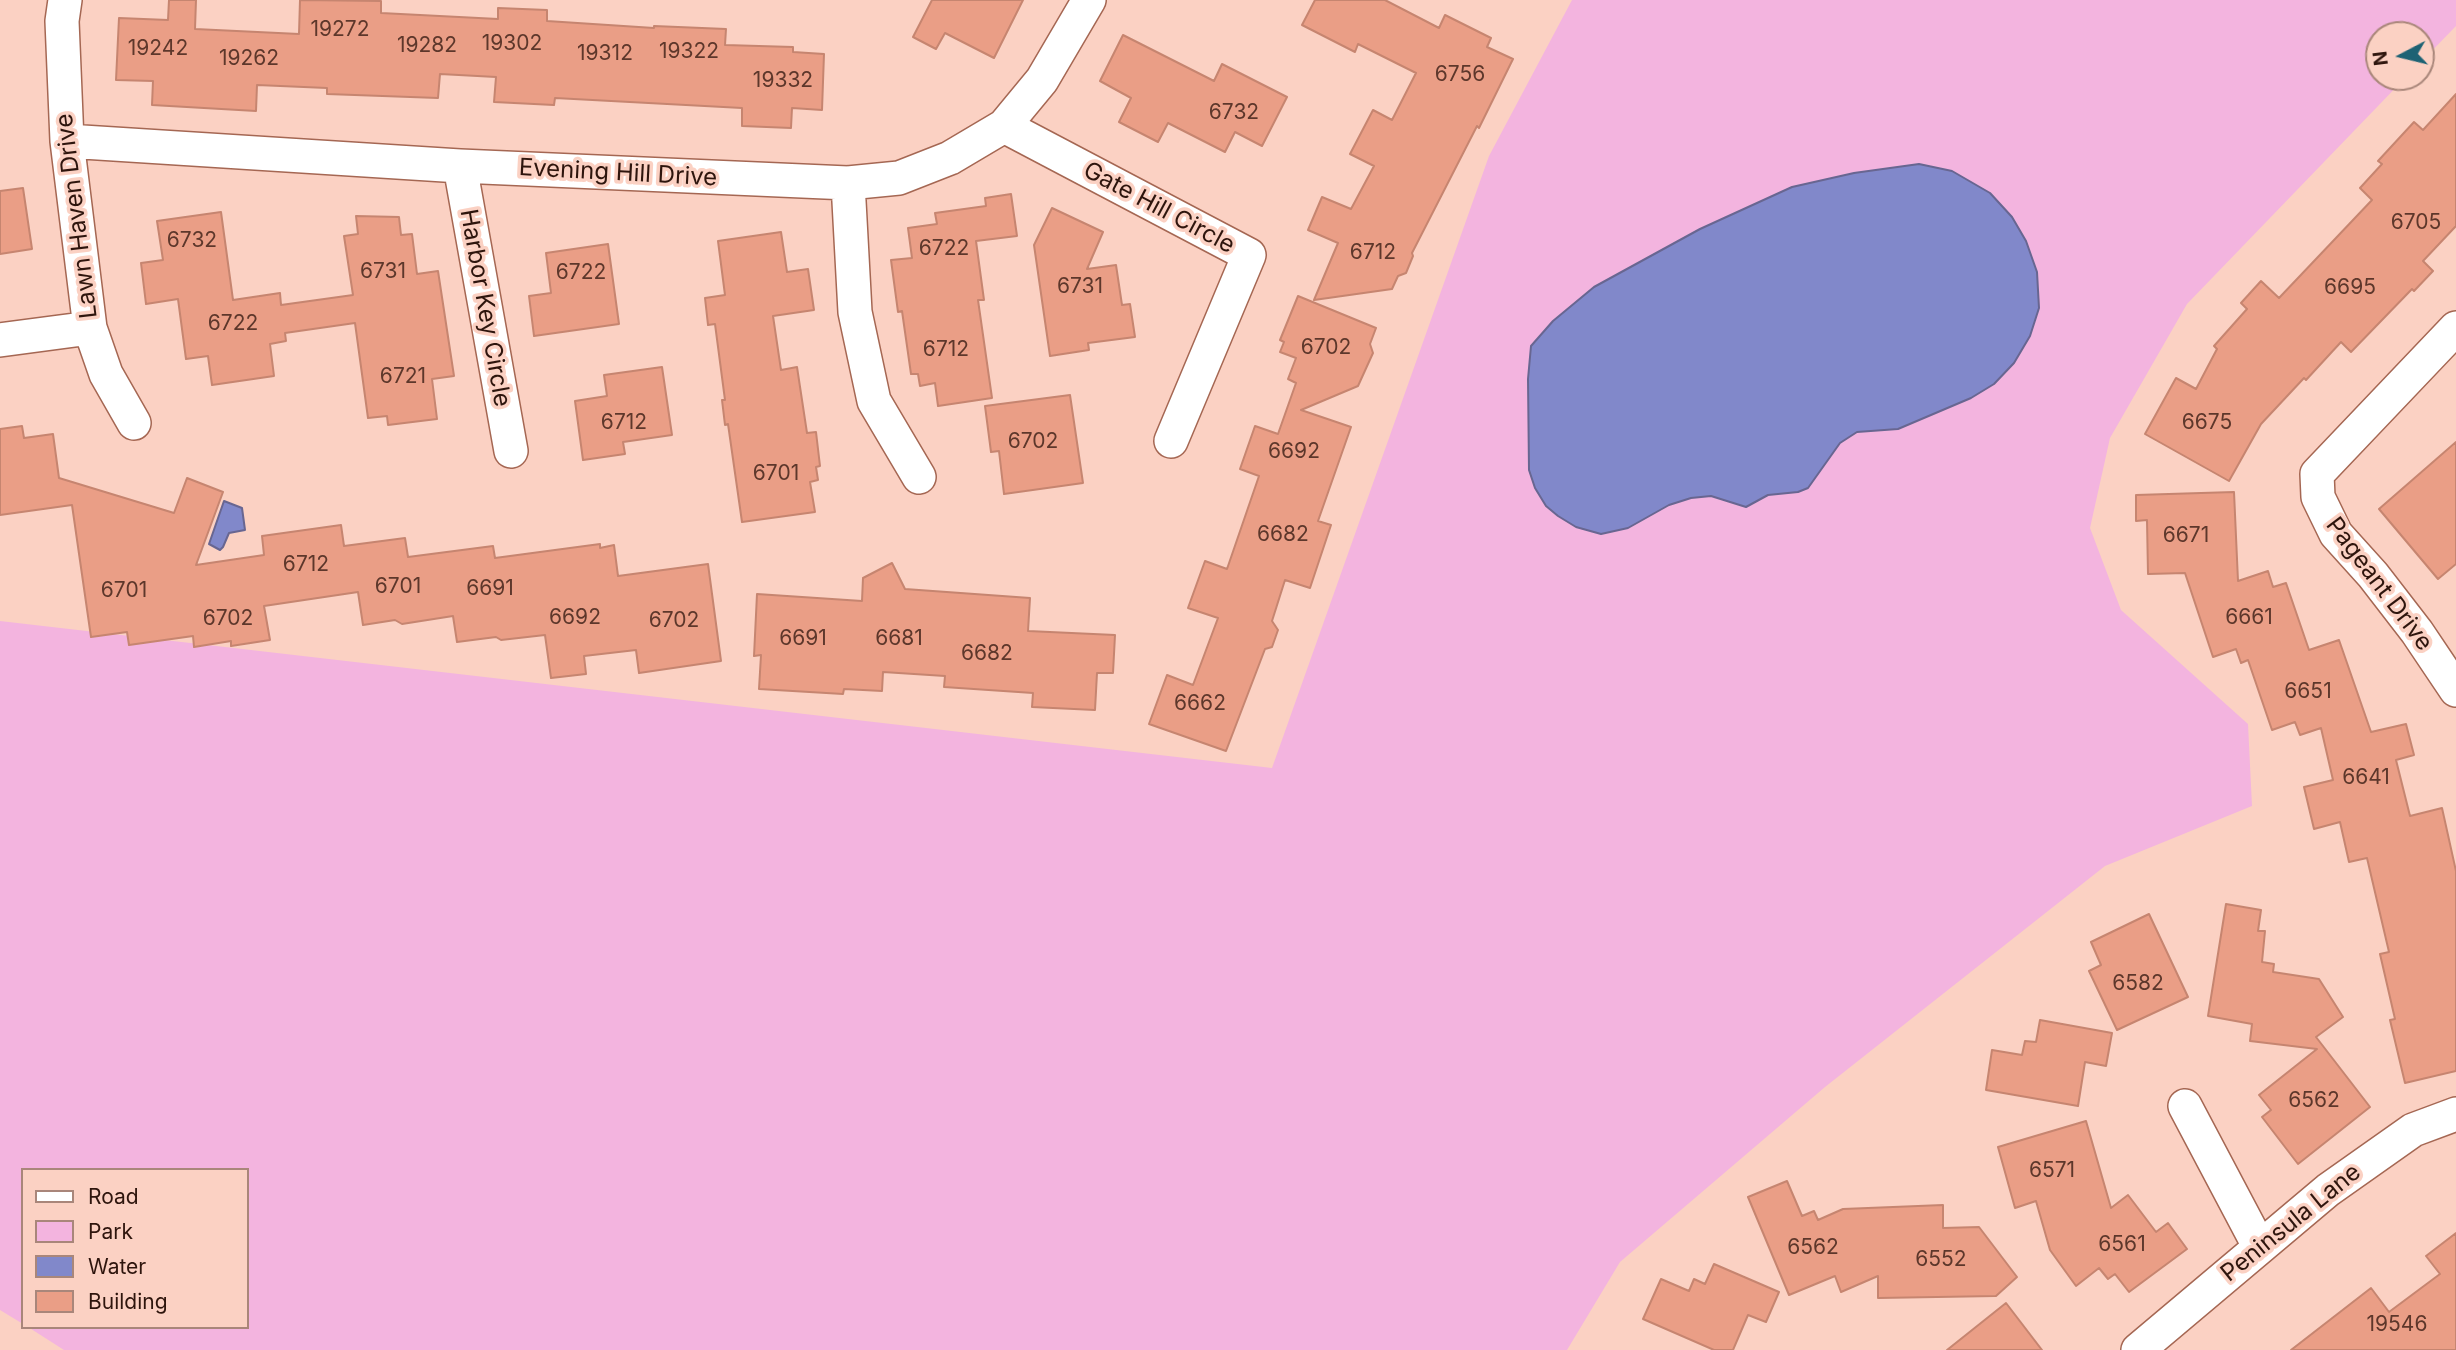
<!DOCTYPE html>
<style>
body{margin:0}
#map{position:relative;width:2456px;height:1350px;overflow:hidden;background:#fbd1c3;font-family:Inter,sans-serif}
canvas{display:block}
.legend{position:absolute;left:21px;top:1168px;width:228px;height:161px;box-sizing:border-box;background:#fbd1c3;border:2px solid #a9867a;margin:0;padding:9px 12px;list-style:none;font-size:21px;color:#2e150d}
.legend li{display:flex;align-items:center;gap:14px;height:35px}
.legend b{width:35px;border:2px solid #a9867a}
.north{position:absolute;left:2365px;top:21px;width:70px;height:70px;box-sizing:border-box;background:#fbd1c3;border:2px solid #a9867a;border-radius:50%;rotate:263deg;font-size:19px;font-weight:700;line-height:28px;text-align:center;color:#2e150d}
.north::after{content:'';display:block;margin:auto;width:24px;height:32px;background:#1d6274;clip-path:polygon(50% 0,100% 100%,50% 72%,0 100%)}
</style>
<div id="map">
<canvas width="2456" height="1350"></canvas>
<ul class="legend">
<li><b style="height:9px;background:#fff"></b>Road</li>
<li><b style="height:19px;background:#f3b4df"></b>Park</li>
<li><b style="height:19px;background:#8188ca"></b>Water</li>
<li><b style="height:19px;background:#ea9e86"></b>Building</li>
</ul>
<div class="north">N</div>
</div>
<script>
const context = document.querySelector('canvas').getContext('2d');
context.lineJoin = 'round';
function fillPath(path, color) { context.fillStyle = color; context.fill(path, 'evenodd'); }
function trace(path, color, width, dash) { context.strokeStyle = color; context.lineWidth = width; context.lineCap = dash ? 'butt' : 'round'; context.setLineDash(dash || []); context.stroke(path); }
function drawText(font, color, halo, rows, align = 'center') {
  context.font = font + ' Inter,sans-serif'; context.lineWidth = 7; context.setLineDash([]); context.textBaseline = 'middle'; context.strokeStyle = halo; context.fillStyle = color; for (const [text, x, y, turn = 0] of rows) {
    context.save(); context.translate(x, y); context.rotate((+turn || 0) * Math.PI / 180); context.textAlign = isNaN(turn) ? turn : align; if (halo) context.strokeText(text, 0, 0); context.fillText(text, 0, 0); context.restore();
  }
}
const green = new Path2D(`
 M 1572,0 L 2456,0 L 2456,26 L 2421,62 L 2421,35 L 2379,35 L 2379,77 L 2406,77 L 2187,304 L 2110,438 L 2090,528 L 2121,610 L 2248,724 L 2252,806 L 2105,866 L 1825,1087 L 1620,1262 L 1567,1350 L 64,1350 L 28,1327 L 247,1327 L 247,1170 L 23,1170 L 23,1324 L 0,1310 L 0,621 L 1272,768 L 1489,156 Z`);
const water = new Path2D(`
 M 1919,164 L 1952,171 L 1990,193 L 2012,217 L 2026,241 L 2037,272 L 2039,308 L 2030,336 L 2014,363 L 1994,384 L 1971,398 L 1898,429 L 1857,432 L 1840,443 L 1808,488 L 1798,492 L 1768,495 L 1746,507 L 1711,496 L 1691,498 L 1669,505 L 1628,528 L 1601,534 L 1576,527 L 1558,516 L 1546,506 L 1535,488 L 1529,470 L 1528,379 L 1531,346 L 1553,321 L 1594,287 L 1700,229 L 1792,187 L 1854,173 Z
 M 224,501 L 242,508 L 245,530 L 229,533 L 223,547 L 220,550 L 209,544 Z`);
const building = new Path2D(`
 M 169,0 L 196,0 L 195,29 L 299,34 L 300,0 L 381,1 L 381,13 L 498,19 L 498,8 L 547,10 L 547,21 L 654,28 L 654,26 L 726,29 L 725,45 L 793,47 L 793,52 L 824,54 L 822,110 L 792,108 L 791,128 L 742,126 L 742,108 L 555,98 L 554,105 L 494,102 L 496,77 L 440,74 L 438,98 L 327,94 L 327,88 L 257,85 L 256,111 L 152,105 L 153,81 L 116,80 L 119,18 L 168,20 Z
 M 932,0 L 1023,0 L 994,58 L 945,33 L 936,49 L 913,37 Z
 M 1315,0 L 1385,0 L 1439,28 L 1445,15 L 1491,38 L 1487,47 L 1513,59 L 1479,128 L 1477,126 L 1412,253 L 1413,256 L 1406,273 L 1398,276 L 1392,289 L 1314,300 L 1338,243 L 1308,230 L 1322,197 L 1351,209 L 1374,166 L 1350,154 L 1373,110 L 1392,120 L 1416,73 L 1358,44 L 1355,52 L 1302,25 Z
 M 1123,35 L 1214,81 L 1222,64 L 1287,97 L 1262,146 L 1235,132 L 1225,152 L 1168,123 L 1158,142 L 1119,122 L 1131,98 L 1100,81 Z
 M 2456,94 L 2456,226 L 2423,261 L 2433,271 L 2414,291 L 2412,289 L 2351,352 L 2341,342 L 2306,380 L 2304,378 L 2261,424 L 2229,481 L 2145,434 L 2176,378 L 2196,389 L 2217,349 L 2214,346 L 2247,309 L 2241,303 L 2261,281 L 2279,298 L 2372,200 L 2360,188 L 2382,164 L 2378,161 L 2414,122 L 2423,130 Z
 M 23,188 L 32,249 L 0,254 L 0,191 Z
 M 1011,194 L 1017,236 L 976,241 L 984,300 L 978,300 L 992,398 L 938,406 L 935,383 L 920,386 L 918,374 L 911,374 L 902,311 L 898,312 L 891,260 L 912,258 L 908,228 L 937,224 L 935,213 L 986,206 L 985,198 Z
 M 1052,208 L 1103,232 L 1087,269 L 1116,265 L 1122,305 L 1130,304 L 1135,337 L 1088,343 L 1089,350 L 1050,356 L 1034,245 Z
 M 221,212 L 233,300 L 280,293 L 281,305 L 353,295 L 344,236 L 358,234 L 356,216 L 399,217 L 401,235 L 412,234 L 417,274 L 438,271 L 454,376 L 432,379 L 437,419 L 388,425 L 387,416 L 368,418 L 355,323 L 285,333 L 286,341 L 270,344 L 274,376 L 212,385 L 208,356 L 186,359 L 178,299 L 146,304 L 141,263 L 163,260 L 157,221 Z
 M 781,232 L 787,272 L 808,269 L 814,310 L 773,316 L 781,370 L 797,367 L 807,433 L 816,432 L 820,466 L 816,467 L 818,480 L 810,482 L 815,512 L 742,522 L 728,424 L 725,425 L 722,400 L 725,400 L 715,324 L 708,325 L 705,298 L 725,295 L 718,241 Z
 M 608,244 L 619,324 L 534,336 L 529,296 L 551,293 L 546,253 Z
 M 1298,296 L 1376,328 L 1370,344 L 1373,353 L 1358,386 L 1301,410 L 1351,427 L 1318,521 L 1331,525 L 1310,588 L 1285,580 L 1272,621 L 1278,630 L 1272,647 L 1265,649 L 1226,751 L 1149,724 L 1167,675 L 1193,685 L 1218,618 L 1188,608 L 1205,561 L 1227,569 L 1259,476 L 1240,469 L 1255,426 L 1278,434 L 1296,383 L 1288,379 L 1296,358 L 1280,352 L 1284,342 L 1280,340 Z
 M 662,367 L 672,435 L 623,442 L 625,454 L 583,460 L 575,401 L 607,396 L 604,375 Z
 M 1070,395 L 1083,483 L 1004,494 L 999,451 L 991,452 L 985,406 Z
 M 22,426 L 24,438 L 53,434 L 59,478 L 174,513 L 187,478 L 223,492 L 196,565 L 264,555 L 262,536 L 341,525 L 344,546 L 405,538 L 408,557 L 493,546 L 495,558 L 600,544 L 600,548 L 614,545 L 618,576 L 708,564 L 721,661 L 639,673 L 636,650 L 584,656 L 586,674 L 551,678 L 545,635 L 501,640 L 496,637 L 457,642 L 453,616 L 402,624 L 395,620 L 363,625 L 358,592 L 264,606 L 270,640 L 231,646 L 231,641 L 194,647 L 193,636 L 129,645 L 127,632 L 91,637 L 72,505 L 0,515 L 0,429 Z
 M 2456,442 L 2456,564 L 2438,579 L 2379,509 Z
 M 2234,492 L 2238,581 L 2268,571 L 2273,587 L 2286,583 L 2309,650 L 2339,640 L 2371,732 L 2406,724 L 2414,755 L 2396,760 L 2410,816 L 2442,808 L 2456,871 L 2456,1071 L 2405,1083 L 2390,1020 L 2395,1019 L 2380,954 L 2389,952 L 2367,858 L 2349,862 L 2340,822 L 2314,829 L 2304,787 L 2333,780 L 2321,728 L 2300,735 L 2295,722 L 2272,730 L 2248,660 L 2241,663 L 2236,649 L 2213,657 L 2185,573 L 2148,574 L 2147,520 L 2136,521 L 2136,495 Z
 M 892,563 L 905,589 L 1030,598 L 1028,631 L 1115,635 L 1113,673 L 1097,673 L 1095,710 L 1032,707 L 1033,693 L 944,687 L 945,676 L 883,672 L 882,691 L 844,689 L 843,694 L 759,689 L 761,655 L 754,656 L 757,594 L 862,601 L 863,578 Z
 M 2226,904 L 2261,910 L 2258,931 L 2265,931 L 2262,962 L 2274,964 L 2273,972 L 2319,979 L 2343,1017 L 2316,1037 L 2370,1107 L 2298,1164 L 2262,1117 L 2271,1110 L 2259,1095 L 2317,1049 L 2250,1041 L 2252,1024 L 2208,1016 Z
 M 2149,914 L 2188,997 L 2117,1030 L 2089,971 L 2101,965 L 2091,942 Z
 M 2040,1020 L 2112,1033 L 2106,1066 L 2085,1062 L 2078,1106 L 1986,1090 L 1992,1050 L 2022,1055 L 2025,1041 L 2036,1042 Z
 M 2086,1121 L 2111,1208 L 2128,1195 L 2156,1232 L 2168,1223 L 2187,1249 L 2129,1292 L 2115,1274 L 2108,1279 L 2099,1268 L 2076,1286 L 2050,1250 L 2036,1201 L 2015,1208 L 1998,1147 Z
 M 1787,1181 L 1802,1216 L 1814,1211 L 1818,1220 L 1843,1209 L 1943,1205 L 1943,1228 L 1979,1227 L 2017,1277 L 1996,1296 L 1878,1298 L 1878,1276 L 1841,1292 L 1835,1276 L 1789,1295 L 1748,1197 Z
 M 2456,1233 L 2456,1350 L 2291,1350 L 2371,1288 L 2389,1312 L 2440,1274 L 2426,1256 Z
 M 1714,1264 L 1779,1292 L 1766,1322 L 1748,1315 L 1733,1350 L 1714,1350 L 1643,1319 L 1661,1279 L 1689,1291 L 1694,1279 L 1705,1284 Z
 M 2006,1303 L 2042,1350 L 1947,1350 Z`);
const street = new Path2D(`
 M 65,0 L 62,21 L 67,141 L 90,328 L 106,374 L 134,423
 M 1004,126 L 1249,255 L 1171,441
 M 67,141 L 460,166 L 848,183 L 899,178 L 950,158 L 1004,126 L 1042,80 L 1089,0
 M 460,166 L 511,451
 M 848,183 L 855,312 L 874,401 L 919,477
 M 2456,328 L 2317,474 L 2318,497 L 2336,534 L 2373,575 L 2417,632 L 2456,690
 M 0,340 L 90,328
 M 2185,1106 L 2259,1246
 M 2138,1350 L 2328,1190 L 2413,1130 L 2456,1114`);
const numberNames = [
 ["19272",340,30],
 ["19302",512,44],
 ["19282",427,46],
 ["19242",158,49],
 ["19322",689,52],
 ["19312",605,54],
 ["19262",249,59],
 ["6756",1460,75],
 ["19332",783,81],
 ["6732",1234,113],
 ["6705",2416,223],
 ["6732",192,241],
 ["6722",944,249],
 ["6712",1373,253],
 ["6731",383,272],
 ["6722",581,273],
 ["6731",1080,287],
 ["6695",2350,288],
 ["6722",233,324],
 ["6702",1326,348],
 ["6712",946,350],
 ["6721",403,377],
 ["6712",624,423],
 ["6675",2207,423],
 ["6702",1033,442],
 ["6692",1294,452],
 ["6701",776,474],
 ["6682",1283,535],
 ["6671",2186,536],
 ["6712",306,565],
 ["6701",398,587],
 ["6691",490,589],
 ["6701",124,591],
 ["6692",575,618],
 ["6661",2249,618],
 ["6702",228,619],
 ["6702",674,621],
 ["6691",803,639],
 ["6681",899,639],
 ["6682",987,654],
 ["6651",2308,692],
 ["6662",1200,704],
 ["6641",2366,778],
 ["6582",2138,984],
 ["6562",2314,1101],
 ["6571",2052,1171],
 ["6561",2122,1245],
 ["6562",1813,1248],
 ["6552",1941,1260],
 ["19546",2397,1325]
];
const streetNames = [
 ["Evening Hill Drive",618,173,3],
 ["Gate Hill Circle",1159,208,28],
 ["Lawn Haven Drive",77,216,-97],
 ["Harbor Key Circle",485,308,80],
 ["Pageant Drive",2379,584,53],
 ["Peninsula Lane",2291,1223,-39]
];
fillPath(green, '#f3b4df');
fillPath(water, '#8188ca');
trace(water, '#686691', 2);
fillPath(building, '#ea9e86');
trace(building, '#c68570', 2);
trace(street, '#a56753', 36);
trace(street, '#fff', 33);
drawText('21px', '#5d372b', null, numberNames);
drawText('24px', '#2e150d', '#fbd1c3', streetNames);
</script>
